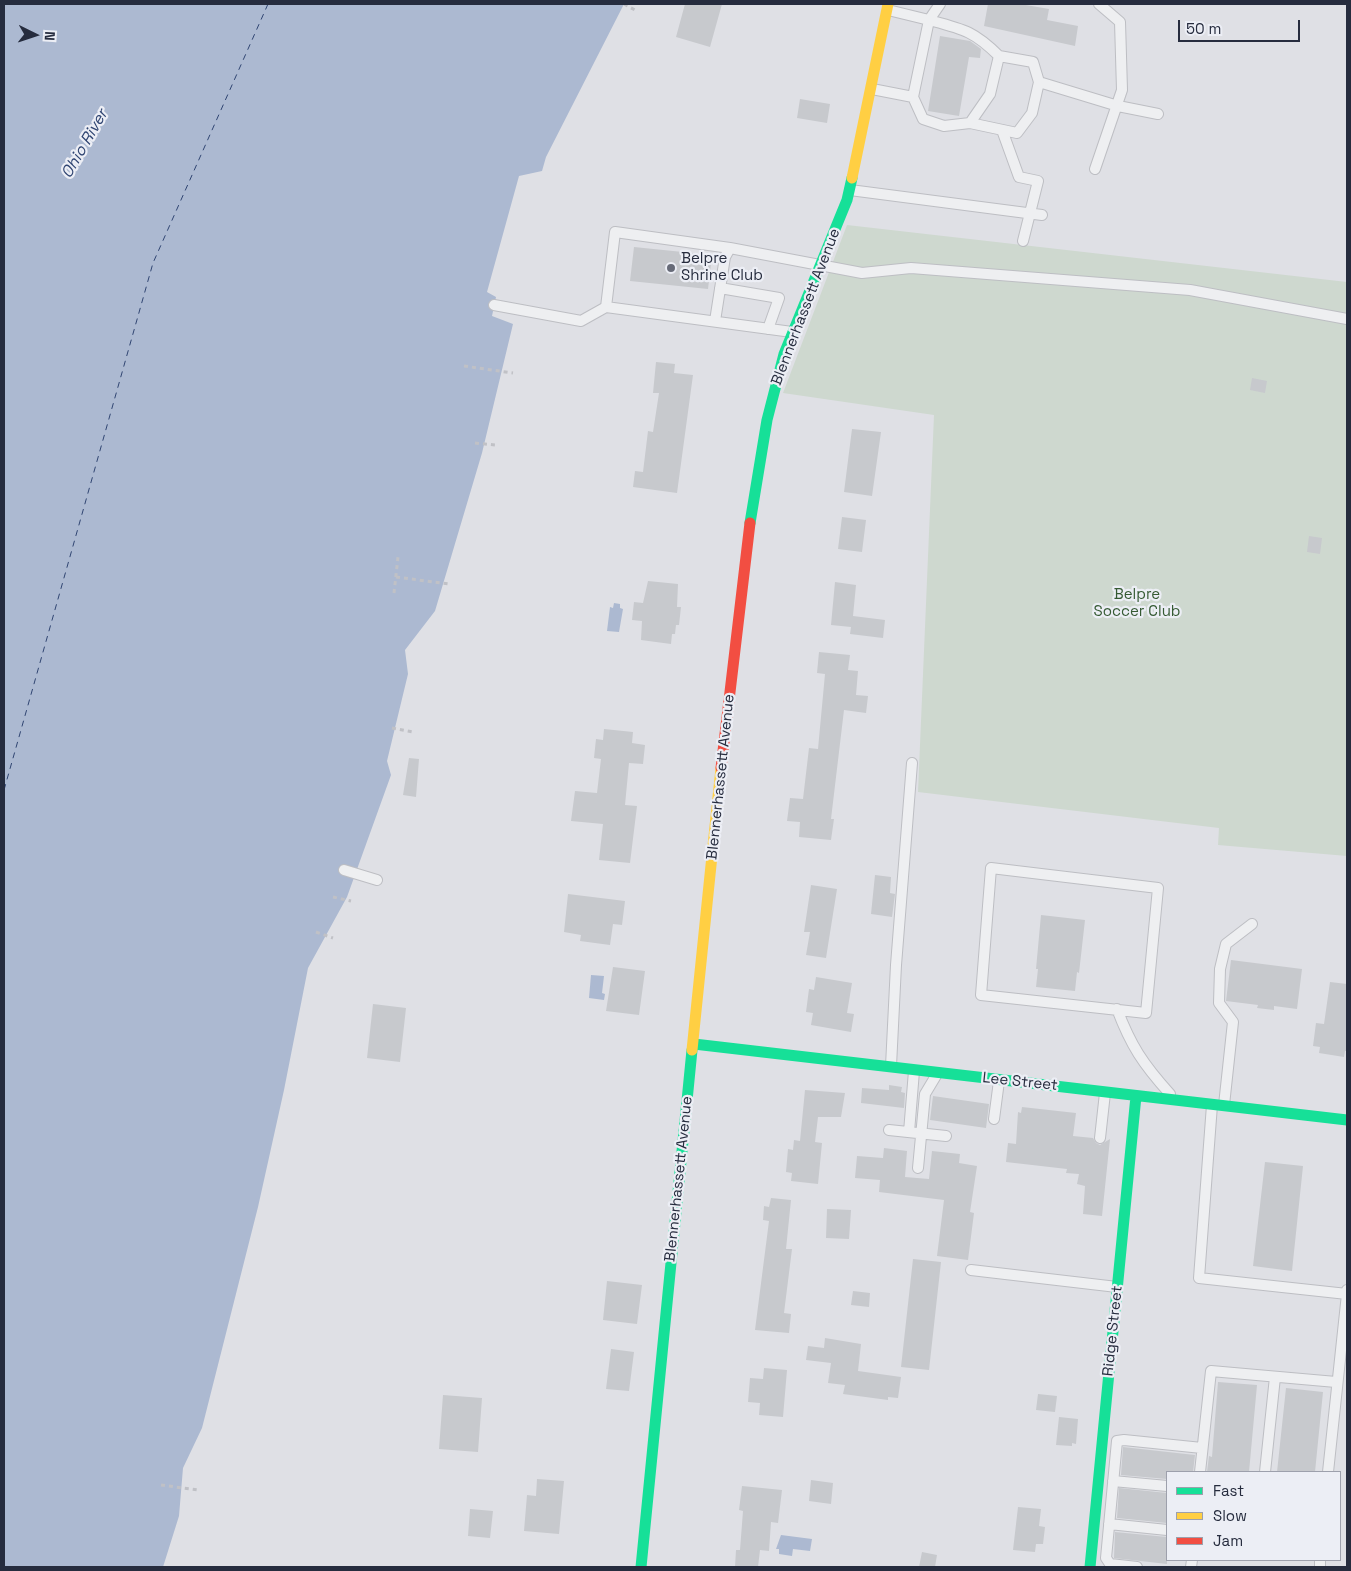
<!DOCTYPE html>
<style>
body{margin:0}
#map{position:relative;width:1351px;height:1571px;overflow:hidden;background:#dfe0e5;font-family:"Space Grotesk",sans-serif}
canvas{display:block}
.frame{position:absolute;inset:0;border:5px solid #262c3e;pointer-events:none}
.legend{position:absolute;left:1166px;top:1471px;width:175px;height:90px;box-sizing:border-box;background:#eceef5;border:1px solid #9da0ac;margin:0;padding:6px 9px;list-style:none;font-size:15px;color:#262c3e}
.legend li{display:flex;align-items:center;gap:10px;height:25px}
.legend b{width:25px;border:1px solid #9da0ac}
.north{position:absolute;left:10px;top:10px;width:50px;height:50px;-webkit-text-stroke:4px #eceef5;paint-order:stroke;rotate:94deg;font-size:14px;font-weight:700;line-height:20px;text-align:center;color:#262c3e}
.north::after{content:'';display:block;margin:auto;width:18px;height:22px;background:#262c3e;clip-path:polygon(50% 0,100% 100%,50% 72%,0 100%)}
.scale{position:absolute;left:1178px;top:20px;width:122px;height:22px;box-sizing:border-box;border:2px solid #262c3e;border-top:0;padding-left:6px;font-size:15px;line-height:18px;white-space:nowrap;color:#262c3e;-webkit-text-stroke:4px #eceef5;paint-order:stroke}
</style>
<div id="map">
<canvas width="1351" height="1571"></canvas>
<div class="frame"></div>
<ul class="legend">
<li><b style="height:6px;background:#16e098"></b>Fast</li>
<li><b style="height:6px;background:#ffcf43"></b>Slow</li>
<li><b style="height:6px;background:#f24e42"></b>Jam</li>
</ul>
<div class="north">N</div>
<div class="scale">50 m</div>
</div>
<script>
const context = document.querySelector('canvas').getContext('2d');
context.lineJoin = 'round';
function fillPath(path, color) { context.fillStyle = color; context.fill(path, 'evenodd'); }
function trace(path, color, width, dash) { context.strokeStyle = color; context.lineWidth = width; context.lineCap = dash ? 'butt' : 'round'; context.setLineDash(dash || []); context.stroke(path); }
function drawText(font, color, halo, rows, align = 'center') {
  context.font = font + ' "Space Grotesk",sans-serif'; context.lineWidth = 4.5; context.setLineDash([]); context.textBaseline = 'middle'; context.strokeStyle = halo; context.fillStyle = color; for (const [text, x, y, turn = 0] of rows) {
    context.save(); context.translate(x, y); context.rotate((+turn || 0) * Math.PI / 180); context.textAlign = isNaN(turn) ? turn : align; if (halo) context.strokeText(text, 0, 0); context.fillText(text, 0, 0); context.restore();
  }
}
const green = new Path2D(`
 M 847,225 L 1347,282 L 1347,856 L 1218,845 L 1219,828 L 918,792 L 934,415 L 783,393 Z`);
const water = new Path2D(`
 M 4,4 L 624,4 L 546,157 L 542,171 L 519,176 L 487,292 L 496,297 L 492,316 L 513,324 L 482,453 L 435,611 L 405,650 L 408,674 L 387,761 L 391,775 L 347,897 L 308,968 L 284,1090 L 258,1207 L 202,1428 L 183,1468 L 179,1516 L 163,1567 L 4,1567 Z
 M 614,603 L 620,604 L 620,608 L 623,609 L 619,632 L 607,631 L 610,607 L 613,608 Z
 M 591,975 L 604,976 L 602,993 L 605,994 L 604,1000 L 589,998 Z
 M 781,1535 L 812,1539 L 810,1551 L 793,1549 L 792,1556 L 779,1554 L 779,1549 L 776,1549 Z`);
const ferry = new Path2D(`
 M 4,790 L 153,263 L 268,4`);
const building = new Path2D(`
 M 685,4 L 722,4 L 710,47 L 676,37 Z
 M 988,4 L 1020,4 L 1049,9 L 1047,20 L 1078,26 L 1075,46 L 984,26 Z
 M 940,36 L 970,41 L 981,49 L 980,58 L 969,57 L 959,116 L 928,111 Z
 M 800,99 L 830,104 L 827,123 L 797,118 Z
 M 634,247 L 712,255 L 708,289 L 630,281 Z
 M 656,362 L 675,364 L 674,373 L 693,375 L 677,493 L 633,487 L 635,471 L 643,472 L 648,431 L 653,432 L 659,393 L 653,393 Z
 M 1252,378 L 1267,381 L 1265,393 L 1250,390 Z
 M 852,429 L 881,432 L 872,496 L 844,492 Z
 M 842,517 L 866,520 L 862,552 L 838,549 Z
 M 1309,536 L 1322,538 L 1320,554 L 1307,552 Z
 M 648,581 L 678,584 L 677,607 L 681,607 L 679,625 L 676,625 L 675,634 L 672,634 L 671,644 L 641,640 L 642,621 L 632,620 L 634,602 L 643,603 Z
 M 835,582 L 856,585 L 853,616 L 885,620 L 883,638 L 850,634 L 851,627 L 831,625 Z
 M 819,652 L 850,655 L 848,670 L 858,671 L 856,695 L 868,696 L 866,713 L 844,710 L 831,819 L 834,819 L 831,840 L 799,837 L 800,822 L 787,821 L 790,798 L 803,799 L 809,748 L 818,749 L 825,674 L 817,673 Z
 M 604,729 L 633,732 L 632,743 L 645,745 L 643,764 L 629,763 L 625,805 L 637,806 L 630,863 L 599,860 L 603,824 L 571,821 L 575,791 L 597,793 L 601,759 L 594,758 L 596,739 L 603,740 Z
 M 409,758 L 419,759 L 416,797 L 403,795 Z
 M 875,875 L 891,877 L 890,893 L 895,894 L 892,917 L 871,914 Z
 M 811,885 L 837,889 L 826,958 L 806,955 L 810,932 L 804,932 Z
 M 568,894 L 625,901 L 622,925 L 613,924 L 610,945 L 580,941 L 581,935 L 564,932 Z
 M 1041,915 L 1085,920 L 1079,973 L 1077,972 L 1075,991 L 1036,987 L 1038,969 L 1036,969 Z
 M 1231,960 L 1302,969 L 1297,1009 L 1274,1006 L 1274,1010 L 1257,1008 L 1258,1005 L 1226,1001 Z
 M 613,967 L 645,971 L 639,1015 L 606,1011 Z
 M 816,977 L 852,983 L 847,1013 L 854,1014 L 851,1032 L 811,1025 L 813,1013 L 806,1012 L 809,989 L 814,990 Z
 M 1330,982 L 1347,984 L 1347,1051 L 1345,1051 L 1344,1057 L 1319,1053 L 1320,1047 L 1313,1046 L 1316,1023 L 1324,1024 Z
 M 373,1004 L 406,1008 L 400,1062 L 367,1058 Z
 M 889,1085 L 902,1087 L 901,1092 L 905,1093 L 904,1108 L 861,1103 L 862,1088 L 889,1090 Z
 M 805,1090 L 845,1093 L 841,1117 L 818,1117 L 815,1142 L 822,1143 L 818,1184 L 791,1181 L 792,1173 L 786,1172 L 788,1149 L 793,1150 L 794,1140 L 800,1141 Z
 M 933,1096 L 989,1104 L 986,1128 L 930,1120 Z
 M 1022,1107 L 1076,1113 L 1073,1136 L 1093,1138 L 1096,1143 L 1100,1145 L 1110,1139 L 1102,1216 L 1083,1214 L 1085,1186 L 1077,1184 L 1079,1174 L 1066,1173 L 1067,1169 L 1006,1162 L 1008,1143 L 1016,1144 L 1018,1112 L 1021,1113 Z
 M 884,1148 L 907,1151 L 905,1177 L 929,1179 L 932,1151 L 960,1154 L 959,1163 L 977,1166 L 970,1212 L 974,1213 L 968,1260 L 937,1256 L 944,1200 L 879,1192 L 880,1180 L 855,1178 L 857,1156 L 883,1158 Z
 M 1265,1162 L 1303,1166 L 1292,1271 L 1253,1266 Z
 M 771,1198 L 791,1200 L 786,1249 L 792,1249 L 784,1313 L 791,1314 L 789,1333 L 755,1330 L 769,1221 L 763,1220 L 764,1206 L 769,1207 Z
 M 827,1209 L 851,1210 L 849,1239 L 826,1238 Z
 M 913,1259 L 941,1262 L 929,1370 L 901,1367 Z
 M 607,1281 L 642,1285 L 637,1324 L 603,1320 Z
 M 853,1291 L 870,1293 L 869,1307 L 851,1305 Z
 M 825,1338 L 861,1344 L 858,1371 L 901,1377 L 898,1398 L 888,1397 L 888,1400 L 843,1394 L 845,1385 L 828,1383 L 831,1363 L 806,1360 L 808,1346 L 824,1348 Z
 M 611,1349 L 634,1352 L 629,1391 L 606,1389 Z
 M 764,1368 L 787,1370 L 783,1417 L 759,1415 L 760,1403 L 748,1402 L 750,1378 L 763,1379 Z
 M 1218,1382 L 1257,1385 L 1249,1472 L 1207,1472 L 1209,1456 L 1212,1457 Z
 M 1286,1388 L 1323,1392 L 1315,1472 L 1277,1472 Z
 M 1038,1394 L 1057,1396 L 1055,1412 L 1036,1410 Z
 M 443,1395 L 482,1398 L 478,1452 L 439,1449 Z
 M 1059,1417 L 1078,1419 L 1076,1444 L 1072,1443 L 1072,1446 L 1056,1445 Z
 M 1123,1447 L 1195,1455 L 1193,1472 L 1167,1472 L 1167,1479 L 1121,1475 Z
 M 537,1479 L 564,1481 L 559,1534 L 524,1531 L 527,1495 L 536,1496 Z
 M 811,1480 L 833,1483 L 831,1504 L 809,1501 Z
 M 742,1486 L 782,1490 L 778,1523 L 771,1522 L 769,1551 L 760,1550 L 758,1567 L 735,1567 L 736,1550 L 740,1550 L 743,1511 L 739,1510 Z
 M 1119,1488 L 1167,1493 L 1167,1523 L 1117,1518 Z
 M 1018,1507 L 1041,1509 L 1039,1526 L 1045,1527 L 1043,1544 L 1036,1544 L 1035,1552 L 1013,1550 Z
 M 470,1509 L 493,1511 L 490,1538 L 468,1536 Z
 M 1115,1532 L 1167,1537 L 1167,1564 L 1114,1558 Z
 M 922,1552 L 937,1555 L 935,1567 L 919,1567 Z`);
const path = new Path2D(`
 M 624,4 L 635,10
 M 464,366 L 513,373
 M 475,443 L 495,445
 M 396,577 L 449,584
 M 394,593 L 398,557
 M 392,728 L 413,732
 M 333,897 L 351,901
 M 316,932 L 333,938
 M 161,1485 L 198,1490`);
const lane = new Path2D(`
 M 999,56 L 1033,62 L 1039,82 L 1118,106 L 1158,114
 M 872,89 L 913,97 L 929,20 L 888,10
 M 913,97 L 923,119 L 944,126 L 970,123 L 990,94 L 999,56 C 974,31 963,29 929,20 L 940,4
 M 970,123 L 1017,133 L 1032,113 L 1039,82
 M 1002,130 L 1019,177 L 1038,181 L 1023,241
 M 1095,169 L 1122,90 L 1120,22 L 1099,4
 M 850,190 L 1042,215
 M 720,288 L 779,298 L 768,329
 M 494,305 L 581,321 L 606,307
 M 715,321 L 725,257 L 730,248
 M 792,332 L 606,307 L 615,232 L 730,248 L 862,273 L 911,268 L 1190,290 L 1347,319
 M 991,868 L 1158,888 L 1146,1013 L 981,995 Z
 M 344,870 L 377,880
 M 1117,1009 C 1131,1046 1143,1064 1170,1094
 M 891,1066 L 896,965 L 912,763
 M 1212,1105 L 1199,1278 L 1347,1294 L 1347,1290
 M 1224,1105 L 1233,1022 L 1219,1003 L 1220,969 L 1226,944 L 1252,924
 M 994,1119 L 999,1081
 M 889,1130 L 946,1136
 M 909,1132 L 914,1071
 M 1100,1138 L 1105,1093
 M 918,1168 L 925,1094 L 937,1074
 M 971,1270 L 1117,1287
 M 1200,1472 L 1211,1371 L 1336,1382
 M 1265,1472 L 1275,1377
 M 1328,1472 L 1347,1294
 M 1113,1481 L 1167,1486
 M 1109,1524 L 1167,1530
 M 1137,1567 L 1110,1564 L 1106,1558 L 1117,1441 L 1124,1440 L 1202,1448
 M 1191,1567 L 1192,1560
 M 1320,1567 L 1320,1560`);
const fast = new Path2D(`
 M 750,523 L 767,420 L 784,354 L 847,200 L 852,178
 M 694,1044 L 1347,1120
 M 641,1567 L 692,1050
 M 1090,1567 L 1136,1096`);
const slow = new Path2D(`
 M 852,178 L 888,4
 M 692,1050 L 721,768`);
const jam = new Path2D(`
 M 721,768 L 750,523`);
const markers = [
 [671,268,5,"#676b78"]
];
const poiNames = [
 ["Belpre",681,259],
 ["Shrine Club",681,276]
];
const streetNames = [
 ["Blennerhassett Avenue",806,307,-69],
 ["Blennerhassett Avenue",721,777,-84],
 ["Lee Street",1020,1082,6],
 ["Blennerhassett Avenue",679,1179,-84],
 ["Ridge Street",1113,1331,-84]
];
const parkNames = [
 ["Belpre",1137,595],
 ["Soccer Club",1137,612]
];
const waterNames = [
 ["Ohio River",85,144,-60]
];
fillPath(green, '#ced8cf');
fillPath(water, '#acb9d1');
trace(ferry, '#304572', 1, [6, 5]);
fillPath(building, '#c7c9cd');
trace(lane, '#bdbec3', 12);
trace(path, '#c0c1c6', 3, [4, 4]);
trace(lane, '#eeeff1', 10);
trace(fast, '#16e098', 11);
trace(slow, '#ffcf43', 11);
trace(jam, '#f24e42', 11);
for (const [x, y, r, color] of markers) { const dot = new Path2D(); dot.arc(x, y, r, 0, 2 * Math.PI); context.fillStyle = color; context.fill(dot); trace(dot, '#eceef5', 2); }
drawText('15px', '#262c3e', '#eceef5', poiNames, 'left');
drawText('15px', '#262c3e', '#eceef5', streetNames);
drawText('15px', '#355a33', '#eceef5', parkNames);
drawText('italic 16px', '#304572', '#eceef5', waterNames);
</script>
